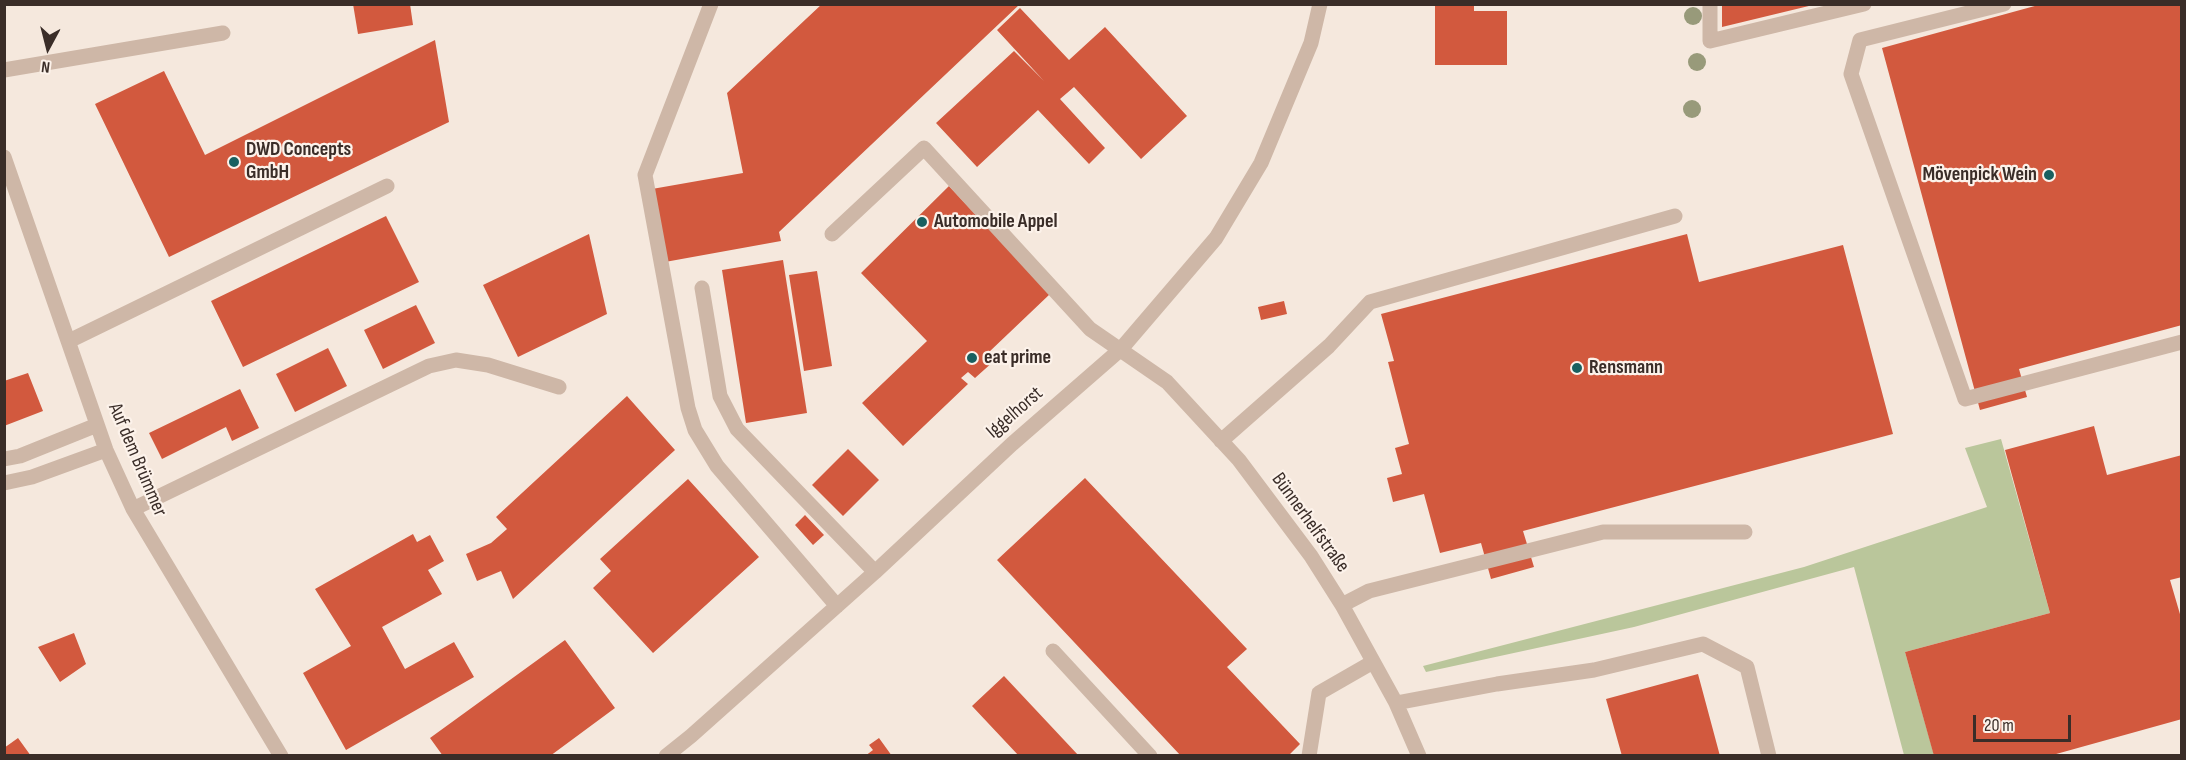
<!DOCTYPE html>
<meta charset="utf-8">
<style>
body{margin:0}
#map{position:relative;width:2186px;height:760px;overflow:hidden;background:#f5e8dd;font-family:"Sofia Sans Condensed",sans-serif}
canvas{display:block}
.frame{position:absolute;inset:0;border:6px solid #3a2d28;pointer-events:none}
.north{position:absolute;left:18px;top:18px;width:60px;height:60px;-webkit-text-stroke:4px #fcf2ea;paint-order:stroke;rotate:187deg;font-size:16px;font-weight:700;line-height:24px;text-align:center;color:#3a2d28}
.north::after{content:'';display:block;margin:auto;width:21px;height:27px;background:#3a2d28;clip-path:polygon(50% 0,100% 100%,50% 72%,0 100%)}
.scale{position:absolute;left:1973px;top:715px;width:98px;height:27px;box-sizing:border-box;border:3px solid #3a2d28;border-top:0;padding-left:8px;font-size:18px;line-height:21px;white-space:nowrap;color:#3a2d28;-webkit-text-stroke:4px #fcf2ea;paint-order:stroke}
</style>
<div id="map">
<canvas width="2186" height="760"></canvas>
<div class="frame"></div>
<div class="north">N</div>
<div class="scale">20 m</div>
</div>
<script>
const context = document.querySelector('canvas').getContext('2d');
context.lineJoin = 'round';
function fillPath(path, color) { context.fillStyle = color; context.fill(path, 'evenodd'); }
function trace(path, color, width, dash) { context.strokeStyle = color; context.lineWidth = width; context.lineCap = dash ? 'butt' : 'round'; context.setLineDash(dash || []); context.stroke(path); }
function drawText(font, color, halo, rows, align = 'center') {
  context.font = font + ' "Sofia Sans Condensed",sans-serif'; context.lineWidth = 4.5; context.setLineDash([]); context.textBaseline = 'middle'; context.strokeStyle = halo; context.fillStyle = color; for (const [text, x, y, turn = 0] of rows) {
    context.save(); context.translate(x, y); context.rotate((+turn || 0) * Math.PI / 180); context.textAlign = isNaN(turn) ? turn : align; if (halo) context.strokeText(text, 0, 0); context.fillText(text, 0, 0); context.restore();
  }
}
const green = new Path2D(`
 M 2001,439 L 2050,613 L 1905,652 L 1934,755 L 1904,755 L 1854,567 L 1634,627 L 1426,672 L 1423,666 L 1804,567 L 1987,507 L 1965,448 Z`);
const building = new Path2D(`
 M 353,4 L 410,4 L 413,25 L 358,34 Z
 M 822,4 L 1020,4 L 779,232 L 781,241 L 665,262 L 652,189 L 743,173 L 727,93 Z
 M 1435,4 L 1474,4 L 1474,11 L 1507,11 L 1507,65 L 1435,65 Z
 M 1722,4 L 1813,4 L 1813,5 L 1722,27 Z
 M 2042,4 L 2182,4 L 2182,325 L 2019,369 L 2027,397 L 1980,410 L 1882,48 Z
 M 1020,8 L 1069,60 L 1105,27 L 1187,116 L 1141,159 L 1074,87 L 1060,99 L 1105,148 L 1089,164 L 1038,110 L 977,167 L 936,123 L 1014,51 L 1044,81 L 997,30 Z
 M 435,40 L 449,122 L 169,257 L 95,104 L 164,71 L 205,155 Z
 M 949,186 L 1050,294 L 988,353 L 994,361 L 975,378 L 968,372 L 961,378 L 968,384 L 903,446 L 862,403 L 927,341 L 861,273 Z
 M 386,216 L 419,282 L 243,367 L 211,301 Z
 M 589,234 L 607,314 L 518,357 L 483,285 Z
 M 1687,234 L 1699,282 L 1843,245 L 1893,434 L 1523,531 L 1534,567 L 1491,579 L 1481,543 L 1440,553 L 1424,494 L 1393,502 L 1387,478 L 1402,474 L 1395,448 L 1409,444 L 1388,362 L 1394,361 L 1381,314 Z
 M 783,260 L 807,413 L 746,423 L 722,270 Z
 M 817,271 L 832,366 L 804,371 L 789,275 Z
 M 1284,301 L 1287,314 L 1261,320 L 1258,307 Z
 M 416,305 L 435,343 L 383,369 L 364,330 Z
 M 328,348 L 347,386 L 295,412 L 276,374 Z
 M 28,373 L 43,411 L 4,426 L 4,381 Z
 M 240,389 L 259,428 L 232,441 L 226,427 L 162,459 L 149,433 Z
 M 627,396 L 675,450 L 513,599 L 501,571 L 477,581 L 466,554 L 491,543 L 507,529 L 496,517 Z
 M 2094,426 L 2107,475 L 2182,455 L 2182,577 L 2170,580 L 2182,621 L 2182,719 L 2049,756 L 1934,756 L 1905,652 L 2050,613 L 2005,450 Z
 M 848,449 L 879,480 L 843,516 L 812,485 Z
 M 1085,478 L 1247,649 L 1227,667 L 1300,744 L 1288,756 L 1181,756 L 997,560 Z
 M 688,479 L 759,557 L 653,653 L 593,588 L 611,571 L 600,559 Z
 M 805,515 L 824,535 L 813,545 L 795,525 Z
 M 413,534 L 417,542 L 430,535 L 444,561 L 428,570 L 442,594 L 382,627 L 405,669 L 454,642 L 474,677 L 346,750 L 303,673 L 351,646 L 315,589 Z
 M 74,633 L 86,664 L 60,682 L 38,647 Z
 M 565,640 L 615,708 L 550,756 L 443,756 L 430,738 Z
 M 1698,674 L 1720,756 L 1622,756 L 1606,699 Z
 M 1004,676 L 1079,756 L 1019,756 L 972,706 Z
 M 18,738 L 31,756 L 4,756 L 4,748 Z
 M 879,738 L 892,756 L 865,756 L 873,750 L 869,745 Z`);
const minor = new Path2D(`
 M 711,4 L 645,175 L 688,408 L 695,430 L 717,466 L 837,606
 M 1710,4 L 1710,41 L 1864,4
 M 2004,4 L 1860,40 L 1851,74 L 1965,399 L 2182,342
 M 4,70 L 223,33
 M 4,157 L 106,450 L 133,509 L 281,756
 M 832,234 L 924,148 L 1090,329 L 1167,382 L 1239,460 L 1311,556 L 1342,605 L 1396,703 L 1419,756
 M 702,288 L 720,396 L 737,429 L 875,572
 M 69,341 L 387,186
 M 1221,441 L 1329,346 L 1370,302 L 1675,216
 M 4,459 L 20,456 L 97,425
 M 4,483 L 32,477 L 106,450
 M 133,509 L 429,366 L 456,360 L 488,365 L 559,387
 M 1342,605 L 1369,591 L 1603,532 L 1745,532
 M 1053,651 L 1150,756
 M 1396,703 L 1497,684 L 1594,670 L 1703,644 L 1747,667 L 1769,756
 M 666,756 L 691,736 L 875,572 L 1012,444 L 1121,349 L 1216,238 L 1261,163 L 1311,43 L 1320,4
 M 1309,756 L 1319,693 L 1373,662`);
const trees = [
 [1693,16],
 [1697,62],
 [1692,109]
];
const markers = [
 [234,162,6,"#196060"],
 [2049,175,6,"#196060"],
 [922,222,6,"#196060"],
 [972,358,6,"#196060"],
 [1577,368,6,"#196060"]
];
const poiNames = [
 ["DWD Concepts",246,150],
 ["GmbH",246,173],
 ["Mövenpick Wein",2037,175,"right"],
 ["Automobile Appel",934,222],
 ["eat prime",984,358],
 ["Rensmann",1589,368]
];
const streetNames = [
 ["Iggelhorst",1015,413,-41],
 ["Auf dem Brümmer",137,460,67],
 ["Bünnerhelfstraße",1310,523,54]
];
fillPath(green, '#bac69b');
fillPath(building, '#d2593e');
trace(minor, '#ceb7a7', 15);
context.fillStyle = '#989a7a';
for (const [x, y] of trees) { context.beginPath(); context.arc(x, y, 9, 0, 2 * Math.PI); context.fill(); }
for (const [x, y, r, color] of markers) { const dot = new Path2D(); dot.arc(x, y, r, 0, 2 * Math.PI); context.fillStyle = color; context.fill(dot); trace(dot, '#fcf2ea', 2); }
drawText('bold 20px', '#3a2d28', '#fcf2ea', poiNames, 'left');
drawText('20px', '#3a2d28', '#fcf2ea', streetNames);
</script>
